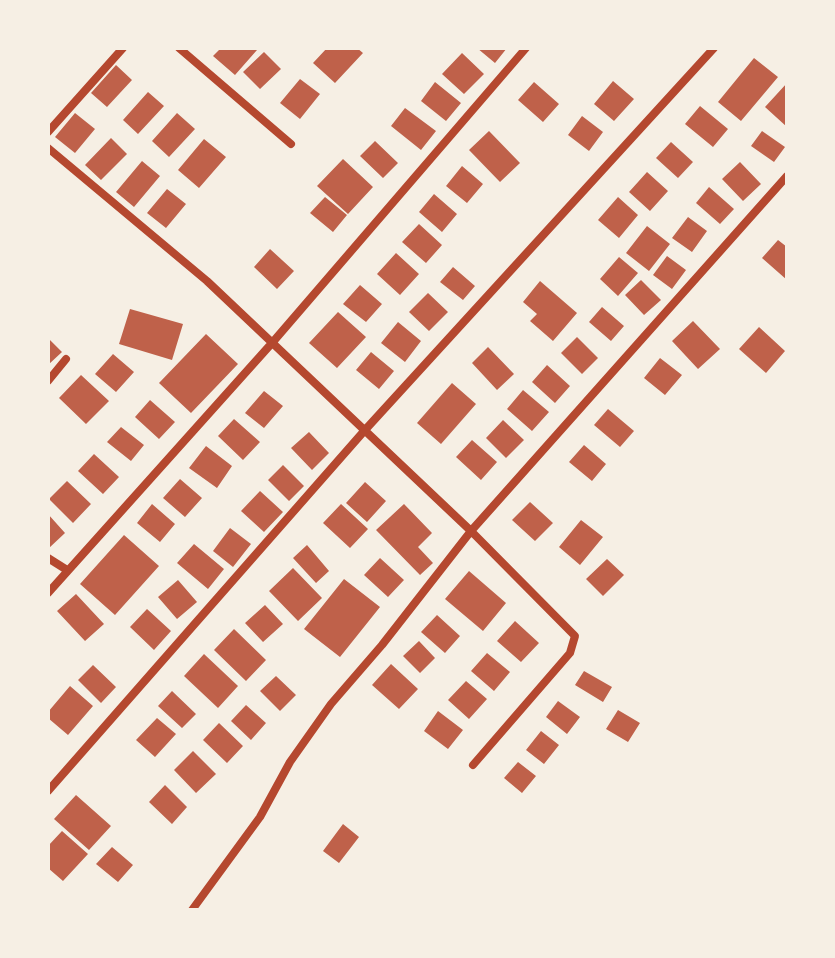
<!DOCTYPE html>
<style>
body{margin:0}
#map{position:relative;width:835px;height:958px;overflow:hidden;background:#f6efe4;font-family:"DM Sans",sans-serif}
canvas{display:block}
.frame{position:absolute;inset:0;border:50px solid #f6efe4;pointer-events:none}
</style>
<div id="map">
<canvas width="835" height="958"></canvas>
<div class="frame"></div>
</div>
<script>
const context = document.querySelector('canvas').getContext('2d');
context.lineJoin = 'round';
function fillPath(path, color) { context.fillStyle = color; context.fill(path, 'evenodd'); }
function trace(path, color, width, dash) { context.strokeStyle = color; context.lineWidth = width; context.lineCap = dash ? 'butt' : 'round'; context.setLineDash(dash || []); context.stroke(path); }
const building = new Path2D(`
 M 221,48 L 255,48 L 257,50 L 235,75 L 213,56 Z
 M 327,48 L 357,48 L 363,53 L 335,83 L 313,63 Z
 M 477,48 L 507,48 L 495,63 Z
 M 264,52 L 281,69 L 260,89 L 243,72 Z
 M 462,53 L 484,74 L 464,94 L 442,74 Z
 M 754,58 L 778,77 L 741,121 L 718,102 Z
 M 116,65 L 132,80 L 107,107 L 91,93 Z
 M 300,79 L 320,94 L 300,119 L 280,103 Z
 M 613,81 L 634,99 L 614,121 L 594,104 Z
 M 435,82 L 461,103 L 446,121 L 421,101 Z
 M 534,82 L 559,104 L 543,122 L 518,100 Z
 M 787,83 L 787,127 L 765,107 Z
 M 148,92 L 164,106 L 138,134 L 123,120 Z
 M 700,106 L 728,129 L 713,147 L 685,124 Z
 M 405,108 L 436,131 L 421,150 L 391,126 Z
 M 75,113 L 95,129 L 75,153 L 55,137 Z
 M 177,113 L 195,129 L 169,157 L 152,141 Z
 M 582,116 L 603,132 L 589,151 L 568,135 Z
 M 489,131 L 520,163 L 500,182 L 469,150 Z
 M 762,131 L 785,147 L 774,162 L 751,146 Z
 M 111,138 L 127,154 L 101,180 L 85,165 Z
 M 204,139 L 226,157 L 199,188 L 178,170 Z
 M 375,141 L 398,163 L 383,178 L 360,156 Z
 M 671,142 L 693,162 L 678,178 L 656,158 Z
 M 343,159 L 373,187 L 348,214 L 317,186 Z
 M 142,161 L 160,176 L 134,207 L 116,192 Z
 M 740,162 L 761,184 L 743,201 L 722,179 Z
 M 462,166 L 483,184 L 467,203 L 446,186 Z
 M 647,172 L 668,191 L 650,211 L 629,192 Z
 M 709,187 L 734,209 L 720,224 L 696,203 Z
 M 167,189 L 186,204 L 166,228 L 147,213 Z
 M 434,194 L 457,214 L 442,232 L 419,212 Z
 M 325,197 L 347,215 L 333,232 L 310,213 Z
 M 618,197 L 638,215 L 619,238 L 598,220 Z
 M 688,217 L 707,231 L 692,252 L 672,238 Z
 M 419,224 L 442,245 L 426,263 L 402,242 Z
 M 647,226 L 670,244 L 649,271 L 626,253 Z
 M 778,240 L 787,247 L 787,280 L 762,258 Z
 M 270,249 L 294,271 L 277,289 L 254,267 Z
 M 396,253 L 419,274 L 400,295 L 377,274 Z
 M 667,256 L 686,270 L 672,289 L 653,275 Z
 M 619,257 L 638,273 L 618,296 L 600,279 Z
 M 453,267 L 475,286 L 463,300 L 440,282 Z
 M 641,280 L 661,300 L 644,315 L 625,295 Z
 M 540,281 L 577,313 L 553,341 L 530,321 L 537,314 L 523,302 Z
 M 360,285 L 382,304 L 366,322 L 343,304 Z
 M 428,293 L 448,312 L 429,331 L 409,312 Z
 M 602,307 L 624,326 L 611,341 L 589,322 Z
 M 130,309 L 183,324 L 172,360 L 119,344 Z
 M 338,312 L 366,337 L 337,368 L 309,343 Z
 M 693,321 L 720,349 L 698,369 L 672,341 Z
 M 398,322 L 421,341 L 405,362 L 381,343 Z
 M 759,327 L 785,351 L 766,373 L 739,349 Z
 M 206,334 L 238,364 L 191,413 L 159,383 Z
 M 577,337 L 598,358 L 582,374 L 561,353 Z
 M 48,338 L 62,352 L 48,365 Z
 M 488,347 L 514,374 L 497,390 L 472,363 Z
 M 371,352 L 394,371 L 379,389 L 356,370 Z
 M 113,354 L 134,372 L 116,392 L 95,374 Z
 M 660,358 L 682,375 L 665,395 L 644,378 Z
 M 547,365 L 570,386 L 555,403 L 532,382 Z
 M 81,375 L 109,401 L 86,424 L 59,398 Z
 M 452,383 L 476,404 L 441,444 L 417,423 Z
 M 523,390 L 549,412 L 532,431 L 507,409 Z
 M 264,391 L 283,406 L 264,428 L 245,413 Z
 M 150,400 L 175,422 L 159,439 L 135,417 Z
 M 608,409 L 634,431 L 620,447 L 594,425 Z
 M 234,419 L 260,442 L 243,460 L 218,436 Z
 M 503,420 L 524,440 L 506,458 L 486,438 Z
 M 121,427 L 144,445 L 131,461 L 107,442 Z
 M 309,432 L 329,453 L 312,470 L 291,448 Z
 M 472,440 L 497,462 L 481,480 L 456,457 Z
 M 584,445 L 606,464 L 592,481 L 569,462 Z
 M 206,446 L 232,466 L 217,488 L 189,468 Z
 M 94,454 L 119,477 L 103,494 L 78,471 Z
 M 283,465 L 304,486 L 289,501 L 268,480 Z
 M 180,479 L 202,498 L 185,517 L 163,498 Z
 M 67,481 L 91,504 L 73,523 L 49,499 Z
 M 365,482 L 386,501 L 367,522 L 346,503 Z
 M 260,491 L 283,512 L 264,532 L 241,511 Z
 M 530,502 L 553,523 L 535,541 L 512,520 Z
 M 152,504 L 175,524 L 160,542 L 137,523 Z
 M 341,504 L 368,529 L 350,548 L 323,523 Z
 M 404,504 L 432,533 L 418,547 L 433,563 L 420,575 L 376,530 Z
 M 48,514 L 65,533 L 48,549 Z
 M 581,520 L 603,537 L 580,565 L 559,547 Z
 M 230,528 L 251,544 L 233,567 L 213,551 Z
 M 124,535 L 159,566 L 115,615 L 80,584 Z
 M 194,544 L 224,569 L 208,589 L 177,563 Z
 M 307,545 L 329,571 L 316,583 L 293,558 Z
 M 380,558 L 404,580 L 388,597 L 364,575 Z
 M 607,559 L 624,575 L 603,596 L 586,579 Z
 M 293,568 L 322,598 L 298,621 L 269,591 Z
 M 469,571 L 506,603 L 483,631 L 445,599 Z
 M 344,579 L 380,607 L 340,657 L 304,629 Z
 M 178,580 L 197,602 L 177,619 L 158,597 Z
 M 76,594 L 104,624 L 85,641 L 57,611 Z
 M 265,605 L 283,624 L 263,642 L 245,623 Z
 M 147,609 L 171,631 L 154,650 L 130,627 Z
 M 437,615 L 460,636 L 445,653 L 421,632 Z
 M 515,621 L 539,643 L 521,662 L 497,641 Z
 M 234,629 L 266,660 L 246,681 L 214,650 Z
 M 419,641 L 435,658 L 420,673 L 403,656 Z
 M 487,653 L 510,672 L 494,691 L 471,671 Z
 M 204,654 L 238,686 L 218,708 L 184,676 Z
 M 391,664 L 418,689 L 399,709 L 372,685 Z
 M 93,665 L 116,687 L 101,703 L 78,680 Z
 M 584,671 L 612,687 L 603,702 L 575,685 Z
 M 276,676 L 296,695 L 280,711 L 260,691 Z
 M 466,681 L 487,699 L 469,719 L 448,700 Z
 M 70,686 L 93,706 L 68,735 L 48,718 L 48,712 Z
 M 172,691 L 196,714 L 182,728 L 158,706 Z
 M 558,701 L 580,717 L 567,734 L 546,717 Z
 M 246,705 L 266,723 L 251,740 L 231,721 Z
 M 618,710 L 640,723 L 628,742 L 606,729 Z
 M 438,711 L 463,730 L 448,749 L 424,731 Z
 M 157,718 L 176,734 L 155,757 L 136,740 Z
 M 219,723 L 243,746 L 227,763 L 203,740 Z
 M 541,731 L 559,745 L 544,764 L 526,750 Z
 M 193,751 L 216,774 L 196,793 L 174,770 Z
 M 518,762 L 536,776 L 522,793 L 504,778 Z
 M 165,785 L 187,807 L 172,824 L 149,802 Z
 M 76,795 L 111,826 L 89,850 L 54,819 Z
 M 343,824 L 359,837 L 339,863 L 323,851 Z
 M 62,831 L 88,854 L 63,881 L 48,868 L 48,846 Z
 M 112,847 L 133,865 L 118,882 L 96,864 Z`);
const minor = new Path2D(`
 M 179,48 L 291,144
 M 48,132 L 123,48
 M 48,148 L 207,281 L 471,531 L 575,636 L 570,653 L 473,765
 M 48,381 L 66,359
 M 48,558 L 67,570
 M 48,593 L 272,343 L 526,48
 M 48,791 L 365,430 L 714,48
 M 192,910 L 260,817 L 290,762 L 331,704 L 382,645 L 471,531 L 787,176`);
fillPath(building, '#bf614a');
trace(minor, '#b5482f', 8);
</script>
